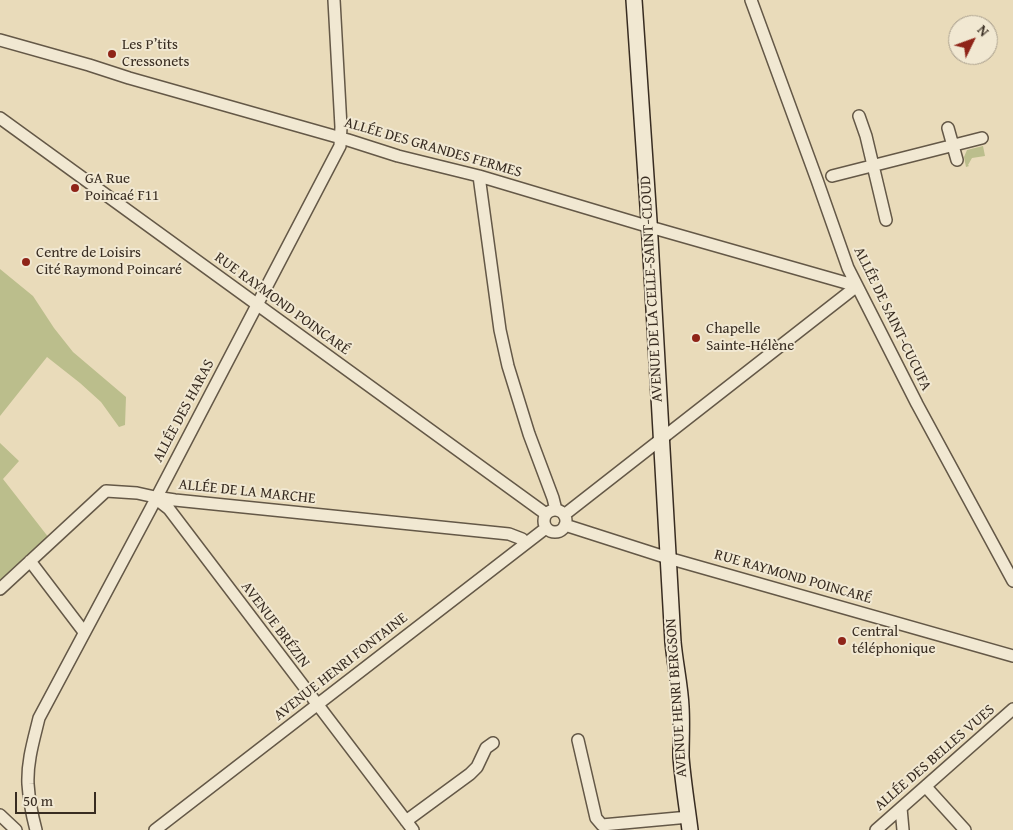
<!DOCTYPE html>
<meta charset="utf-8">
<style>
body{margin:0}
#map{position:relative;width:1013px;height:830px;overflow:hidden;background:#e9dbba;font-family:"Gentium Book Plus",serif}
canvas{display:block}
.north{position:absolute;left:948px;top:15px;width:50px;height:50px;box-sizing:border-box;background:#f1e8d2;border:1px solid #a79d8b;border-radius:50%;rotate:48deg;font-size:14px;font-weight:700;line-height:20px;text-align:center;color:#382c21}
.north::after{content:'';display:block;margin:auto;width:18px;height:22px;background:#8f2418;clip-path:polygon(50% 0,100% 100%,50% 72%,0 100%)}
.scale{position:absolute;left:15px;top:792px;width:81px;height:22px;box-sizing:border-box;border:2px solid #382c21;border-top:0;padding-left:6px;font-size:15px;line-height:18px;white-space:nowrap;color:#382c21;-webkit-text-stroke:4px #f1e8d2;paint-order:stroke}
</style>
<div id="map">
<canvas width="1013" height="830"></canvas>
<div class="north">N</div>
<div class="scale">50 m</div>
</div>
<script>
const context = document.querySelector('canvas').getContext('2d');
context.lineJoin = 'round';
function fillPath(path, color) { context.fillStyle = color; context.fill(path, 'evenodd'); }
function trace(path, color, width, dash) { context.strokeStyle = color; context.lineWidth = width; context.lineCap = dash ? 'butt' : 'round'; context.setLineDash(dash || []); context.stroke(path); }
function drawText(font, color, halo, rows, align = 'center') {
  context.font = font + ' "Gentium Book Plus",serif'; context.lineWidth = 4; context.setLineDash([]); context.textBaseline = 'middle'; context.strokeStyle = halo; context.fillStyle = color; for (const [text, x, y, turn = 0] of rows) {
    context.save(); context.translate(x, y); context.rotate((+turn || 0) * Math.PI / 180); context.textAlign = isNaN(turn) ? turn : align; if (halo) context.strokeText(text, 0, 0); context.fillText(text, 0, 0); context.restore();
  }
}
const green = new Path2D(`
 M 983,146 L 985,156 L 972,158 L 968,165 L 969,166 L 966,167 L 964,157 L 967,150 Z
 M 0,269 L 33,296 L 54,328 L 73,352 L 126,397 L 125,425 L 119,427 L 101,402 L 80,383 L 47,357 L 0,416 Z
 M 0,443 L 19,461 L 3,479 L 49,538 L 0,583 Z`);
const street = new Path2D(`
 M 751,0 L 817,180 L 848,268 L 917,404 L 1013,581
 M 0,40 L 89,65 L 129,78 L 348,140 L 398,156 L 479,176 L 650,227 L 857,286
 M 859,116 L 866,136 L 886,220
 M 0,118 L 546,514
 M 948,128 L 957,160
 M 479,176 L 500,330 L 508,366 L 529,434 L 553,498 L 556,510
 M 832,176 L 982,138
 M 155,498 L 169,509 L 413,830
 M544 521a11 11 0 1 1 22 0a11 11 0 1 1-22 0Z
 M 564,515 L 857,286
 M 565,525 L 668,558 L 1013,656
 M 30,561 L 84,632
 M 0,589 L 106,491 L 137,493 L 155,497 L 175,500 L 509,534 L 522,539 L 526,543
 M 578,740 L 596,818 L 602,825 L 689,817
 M 926,787 L 965,830
 M 901,808 L 903,830
 M 0,815 L 16,830
 M 406,821 L 470,774 L 477,767 L 486,748 L 493,743
 M 36,830 C 32,815 29,799 28,784 C 27,761 34,739 39,718 L 150,510 L 340,146 L 341,127 L 334,0
 M 155,830 L 546,528
 M 876,830 L 1013,709`);
const secondary = new Path2D(`
 M 634,0 L 649,221 L 673,642 C 675,664 680,685 681,707 C 682,724 681,741 681,757 C 683,782 687,806 690,830`);
const markers = [
 [112,54,5,"#8f2418"],
 [75,188,5,"#8f2418"],
 [26,262,5,"#8f2418"],
 [696,338,5,"#8f2418"],
 [842,641,5,"#8f2418"]
];
const poiNames = [
 ["Les P’tits",122,45],
 ["Cressonets",122,62],
 ["GA Rue",85,179],
 ["Poincaé F11",85,196],
 ["Centre de Loisirs",36,253],
 ["Cité Raymond Poincaré",36,270],
 ["Chapelle",706,329],
 ["Sainte-Hélène",706,346],
 ["Central",852,632],
 ["téléphonique",852,649]
];
const streetNames = [
 ["ALLÉE DES GRANDES FERMES",433,148,16],
 ["AVENUE DE LA CELLE-SAINT-CLOUD",652,289,-93],
 ["RUE RAYMOND POINCARÉ",282,304,36],
 ["ALLÉE DE SAINT-CUCUFA",892,319,64],
 ["ALLÉE DES HARAS",184,411,-62],
 ["ALLÉE DE LA MARCHE",247,492,6],
 ["RUE RAYMOND POINCARÉ",793,577,16],
 ["AVENUE BRÉZIN",275,625,53],
 ["AVENUE HENRI FONTAINE",341,667,-38],
 ["AVENUE HENRI BERGSON",677,698,-94],
 ["ALLÉE DES BELLES VUES",935,758,-41]
];
fillPath(green, '#bbbe8c');
trace(street, '#645847', 14);
trace(secondary, '#382c21', 18);
trace(street, '#f1e8d2', 11);
trace(secondary, '#f1e8d2', 15);
for (const [x, y, r, color] of markers) { const dot = new Path2D(); dot.arc(x, y, r, 0, 2 * Math.PI); context.fillStyle = color; context.fill(dot); trace(dot, '#f1e8d2', 2); }
drawText('15px', '#382c21', '#f1e8d2', poiNames, 'left');
drawText('15px', '#382c21', '#f1e8d2', streetNames);
</script>
